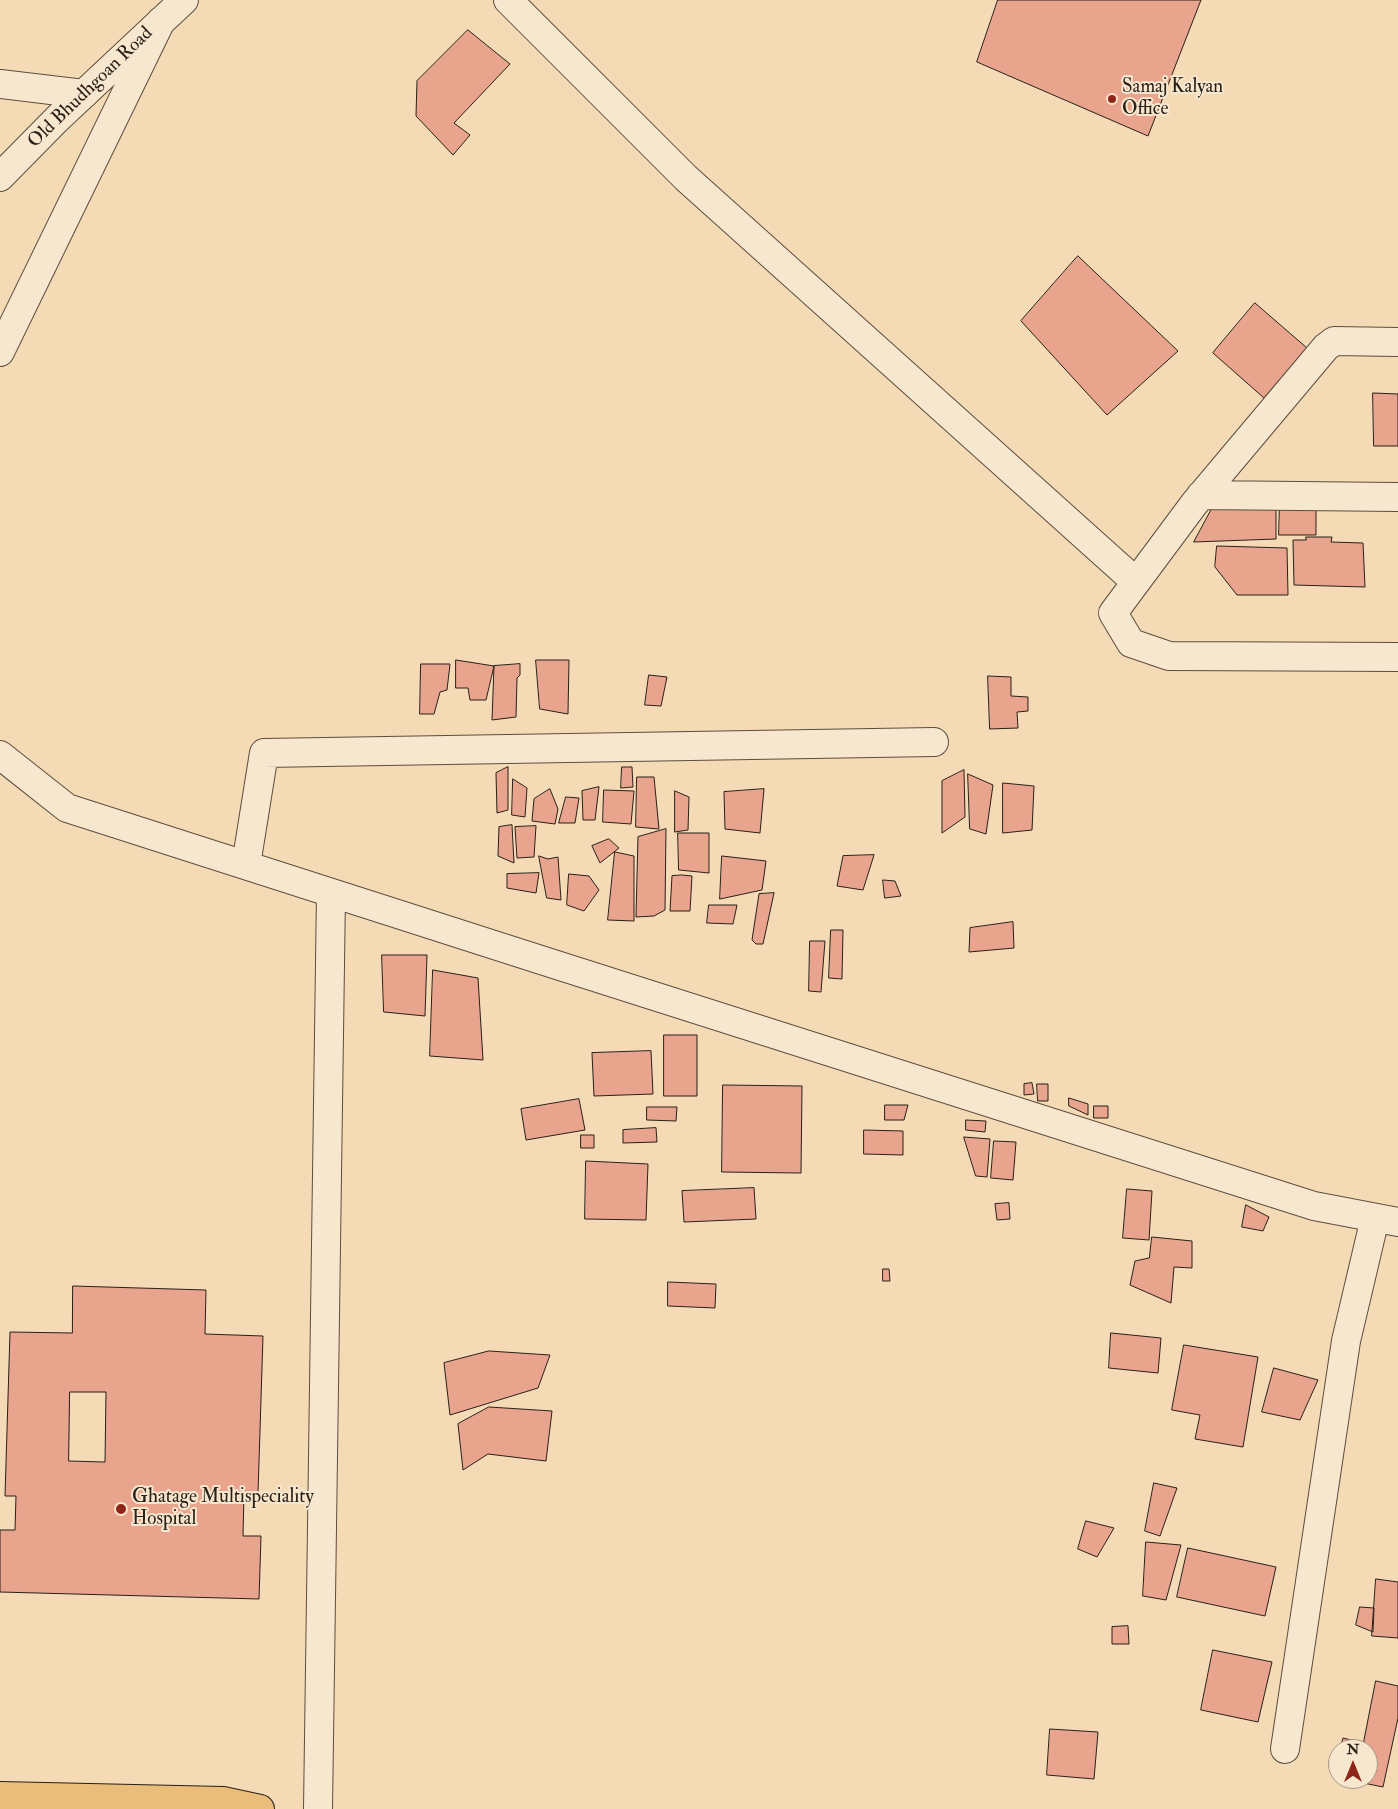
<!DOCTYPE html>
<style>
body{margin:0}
#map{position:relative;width:1398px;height:1809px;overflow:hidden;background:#f4dab5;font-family:"IM FELL Double Pica",serif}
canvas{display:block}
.north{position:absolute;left:1328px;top:1739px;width:50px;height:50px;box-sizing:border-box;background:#f8e7cf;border:1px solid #a59785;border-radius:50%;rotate:0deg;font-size:14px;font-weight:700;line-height:20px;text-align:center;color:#292017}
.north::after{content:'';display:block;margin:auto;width:18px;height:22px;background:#8f2418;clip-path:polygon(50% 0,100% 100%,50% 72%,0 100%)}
</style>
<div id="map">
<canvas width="1398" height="1809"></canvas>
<div class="north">N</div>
</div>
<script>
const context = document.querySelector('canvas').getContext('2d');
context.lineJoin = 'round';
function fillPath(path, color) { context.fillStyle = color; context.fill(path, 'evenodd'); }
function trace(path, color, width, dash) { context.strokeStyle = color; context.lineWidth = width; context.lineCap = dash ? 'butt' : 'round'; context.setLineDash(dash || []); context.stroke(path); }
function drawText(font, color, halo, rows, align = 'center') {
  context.font = font + ' "IM FELL Double Pica",serif'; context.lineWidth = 4; context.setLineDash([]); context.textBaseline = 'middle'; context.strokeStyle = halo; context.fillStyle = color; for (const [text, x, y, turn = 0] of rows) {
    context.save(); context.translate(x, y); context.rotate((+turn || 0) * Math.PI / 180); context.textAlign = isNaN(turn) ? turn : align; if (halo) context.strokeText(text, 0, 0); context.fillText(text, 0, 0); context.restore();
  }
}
const building = new Path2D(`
 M 998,0 L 1201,0 L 1148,136 L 977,62 Z
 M 468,30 L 510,64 L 454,123 L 470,135 L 453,155 L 416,116 L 417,81 Z
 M 1078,256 L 1178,351 L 1107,415 L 1021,321 Z
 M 1255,303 L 1307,348 L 1264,398 L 1213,353 Z
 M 1373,393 L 1398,394 L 1398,446 L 1374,446 Z
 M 1280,499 L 1316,499 L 1316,535 L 1279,535 Z
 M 1215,503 L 1276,504 L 1276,539 L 1194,542 Z
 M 1306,537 L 1332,537 L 1331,542 L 1363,543 L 1365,587 L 1294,585 L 1293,540 L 1306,540 Z
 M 1217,546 L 1287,548 L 1288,595 L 1237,595 L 1215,567 Z
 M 456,660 L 494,666 L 486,700 L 470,700 L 468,688 L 456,688 Z
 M 536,660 L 569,660 L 568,714 L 540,709 Z
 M 421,664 L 450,664 L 447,690 L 440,692 L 434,714 L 420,714 Z
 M 520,664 L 520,675 L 517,678 L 516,717 L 492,720 L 494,666 Z
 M 649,675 L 667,677 L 661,706 L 645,705 Z
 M 988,676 L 1011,677 L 1011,696 L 1028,697 L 1028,711 L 1017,712 L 1018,728 L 990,729 Z
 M 508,767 L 508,810 L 497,813 L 496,773 Z
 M 622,767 L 632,767 L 633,787 L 621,788 Z
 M 964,770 L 965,817 L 942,833 L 942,781 Z
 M 968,774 L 993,785 L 986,834 L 970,829 Z
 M 637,777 L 654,777 L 659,829 L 636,827 Z
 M 513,779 L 527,788 L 525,817 L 512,815 Z
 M 1003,783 L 1034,786 L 1032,830 L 1003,833 Z
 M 599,787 L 595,820 L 583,820 L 582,791 Z
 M 550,789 L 558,809 L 555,824 L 532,821 L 534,799 Z
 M 764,789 L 760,833 L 725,829 L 724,792 Z
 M 604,790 L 634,791 L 631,824 L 603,822 Z
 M 675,791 L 689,797 L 688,830 L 675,832 Z
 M 566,797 L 579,798 L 575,823 L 559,823 Z
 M 512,825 L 514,863 L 498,856 L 499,827 Z
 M 536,826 L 534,857 L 517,858 L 515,827 Z
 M 666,829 L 665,910 L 654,916 L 636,917 L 638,837 Z
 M 678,833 L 709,833 L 709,873 L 679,870 Z
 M 609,839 L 619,848 L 600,863 L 592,846 Z
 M 615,852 L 634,856 L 634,921 L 608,920 Z
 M 874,855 L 863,890 L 837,886 L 843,856 Z
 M 539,856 L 548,859 L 558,857 L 561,900 L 547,898 Z
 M 722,856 L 766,861 L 762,890 L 720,899 Z
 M 539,873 L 536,893 L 507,888 L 507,874 Z
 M 569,874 L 589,876 L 599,890 L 584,911 L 567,905 Z
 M 682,875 L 692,876 L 690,911 L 670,911 L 672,876 Z
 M 883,880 L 895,881 L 901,896 L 885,898 Z
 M 774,893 L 763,944 L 756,944 L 752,940 L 759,894 Z
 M 709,905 L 737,905 L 733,924 L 707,923 Z
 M 1013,922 L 1014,948 L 969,952 L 970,928 Z
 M 831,930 L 843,930 L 842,979 L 829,978 Z
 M 810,941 L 825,941 L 821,992 L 809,991 Z
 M 382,955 L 427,955 L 425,1016 L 384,1012 Z
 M 433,970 L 478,978 L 483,1060 L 430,1056 Z
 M 664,1035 L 697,1035 L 697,1096 L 664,1096 Z
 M 651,1051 L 653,1094 L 594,1096 L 592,1053 Z
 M 1032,1083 L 1034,1094 L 1024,1095 L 1024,1084 Z
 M 1037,1084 L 1048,1084 L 1048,1101 L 1038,1101 Z
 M 723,1085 L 802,1086 L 801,1173 L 722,1172 Z
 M 1069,1098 L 1088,1104 L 1088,1115 L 1069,1106 Z
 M 579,1099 L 585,1130 L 526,1140 L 521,1109 Z
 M 885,1105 L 908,1105 L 904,1120 L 885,1120 Z
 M 1094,1106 L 1108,1106 L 1108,1118 L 1094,1118 Z
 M 647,1107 L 677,1107 L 676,1121 L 647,1120 Z
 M 966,1120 L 986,1121 L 985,1132 L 966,1130 Z
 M 656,1128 L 657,1142 L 623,1143 L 623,1130 Z
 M 864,1130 L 903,1131 L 903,1155 L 864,1154 Z
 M 581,1135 L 594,1135 L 594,1148 L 581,1148 Z
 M 964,1137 L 990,1139 L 987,1177 L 976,1176 Z
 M 994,1141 L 1016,1142 L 1013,1180 L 991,1178 Z
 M 586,1161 L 648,1164 L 646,1220 L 585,1219 Z
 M 754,1188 L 756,1219 L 684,1222 L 682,1191 Z
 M 1127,1189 L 1152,1191 L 1149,1240 L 1123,1238 Z
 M 1009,1203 L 1010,1219 L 997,1220 L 995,1204 Z
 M 1246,1205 L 1269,1217 L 1263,1231 L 1242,1227 Z
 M 1152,1237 L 1192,1241 L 1192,1268 L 1174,1267 L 1171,1303 L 1130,1285 L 1135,1261 L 1149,1258 Z
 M 883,1269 L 889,1269 L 890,1281 L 883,1281 Z
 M 668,1282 L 716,1284 L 715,1308 L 668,1306 Z
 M 73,1286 L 206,1290 L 205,1334 L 263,1336 L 258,1493 L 244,1493 L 243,1536 L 261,1536 L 259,1599 L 0,1592 L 0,1530 L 15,1530 L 16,1496 L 5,1496 L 10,1332 L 72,1333 ZM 70,1392 L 106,1392 L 105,1462 L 69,1461 Z
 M 1111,1333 L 1161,1338 L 1158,1373 L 1109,1368 Z
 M 1184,1345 L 1258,1357 L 1243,1447 L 1195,1439 L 1200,1415 L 1172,1410 Z
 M 489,1351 L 550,1355 L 538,1388 L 450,1415 L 444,1363 Z
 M 1274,1368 L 1318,1380 L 1300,1420 L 1262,1412 Z
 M 489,1407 L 552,1411 L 546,1461 L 488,1454 L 463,1470 L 458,1424 Z
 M 1154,1483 L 1177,1488 L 1160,1536 L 1145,1531 Z
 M 1086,1521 L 1114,1528 L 1097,1557 L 1078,1549 Z
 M 1146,1542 L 1181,1545 L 1166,1600 L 1143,1596 Z
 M 1188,1548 L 1276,1567 L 1265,1616 L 1177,1597 Z
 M 1376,1579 L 1398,1582 L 1398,1638 L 1372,1636 Z
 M 1360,1607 L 1374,1608 L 1373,1632 L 1356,1625 Z
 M 1128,1626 L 1129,1644 L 1112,1644 L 1112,1627 Z
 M 1213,1650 L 1272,1662 L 1258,1722 L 1201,1710 Z
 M 1376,1681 L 1398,1686 L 1398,1718 L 1383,1787 L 1344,1779 L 1368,1779 L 1368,1749 L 1340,1749 L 1343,1738 L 1363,1743 Z
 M 1050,1729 L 1098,1732 L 1094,1779 L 1047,1775 Z`);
const minor = new Path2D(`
 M 508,0 L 686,178 L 1136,582
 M 0,84 L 84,94
 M 0,177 L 57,119 L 184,0
 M 1398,342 L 1334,341 L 1326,347 L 1194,504 L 1113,613 L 1131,643 L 1169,656 L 1398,657
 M 0,352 L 161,21
 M 1201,495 L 1398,497
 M 0,755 L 67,808 L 541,960 L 1314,1206 L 1398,1222
 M 246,865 L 264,753 L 934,742
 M 1285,1749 L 1346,1341 L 1375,1218
 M 318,1809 L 331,893`);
const major = new Path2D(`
 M 0,1796 L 223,1801 L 260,1809`);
const markers = [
 [1112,99,5,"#8f2418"],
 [121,1509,6,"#8f2418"]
];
const streetNames = [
 ["Old Bhudhgoan Road",91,88,-44]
];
const poiNames = [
 ["Samaj Kalyan",1122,88],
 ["Office",1122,110],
 ["Ghatage Multispeciality",132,1498],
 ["Hospital",132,1520]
];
fillPath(building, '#e9a48e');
trace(building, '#292017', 1);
trace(minor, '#5c4e3e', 30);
trace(major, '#292017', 30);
trace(minor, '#f8e7cf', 28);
trace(major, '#eabd7a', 28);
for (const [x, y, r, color] of markers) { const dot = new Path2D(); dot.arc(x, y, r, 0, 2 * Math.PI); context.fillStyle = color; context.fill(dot); trace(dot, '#f8e7cf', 2); }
drawText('19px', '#292017', '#f8e7cf', streetNames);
drawText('19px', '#292017', '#f8e7cf', poiNames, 'left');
</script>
